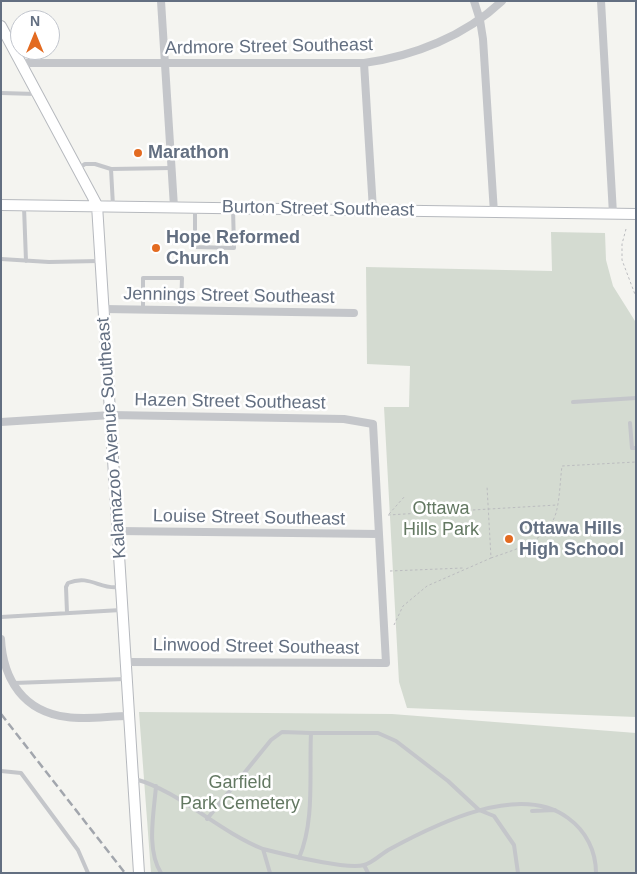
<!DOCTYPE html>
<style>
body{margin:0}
#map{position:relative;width:637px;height:874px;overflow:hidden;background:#f4f4f0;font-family:Arial,sans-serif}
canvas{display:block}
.frame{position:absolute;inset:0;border:2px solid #636f81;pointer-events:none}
.north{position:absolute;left:10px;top:10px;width:50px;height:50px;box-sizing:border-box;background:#fff;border:1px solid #c1c5cd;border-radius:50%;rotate:0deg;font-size:14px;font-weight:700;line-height:20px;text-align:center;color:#636f81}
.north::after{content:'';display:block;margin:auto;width:18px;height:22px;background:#e36b21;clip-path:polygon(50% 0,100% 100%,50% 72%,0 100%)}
</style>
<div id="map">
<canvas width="637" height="874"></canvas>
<div class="frame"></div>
<div class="north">N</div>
</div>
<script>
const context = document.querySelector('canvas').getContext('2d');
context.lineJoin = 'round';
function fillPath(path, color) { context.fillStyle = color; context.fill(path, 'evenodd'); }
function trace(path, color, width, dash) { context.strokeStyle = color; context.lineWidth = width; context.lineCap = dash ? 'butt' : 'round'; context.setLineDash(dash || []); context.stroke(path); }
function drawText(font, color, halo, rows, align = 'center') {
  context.font = font + ' Arial,sans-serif'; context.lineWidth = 5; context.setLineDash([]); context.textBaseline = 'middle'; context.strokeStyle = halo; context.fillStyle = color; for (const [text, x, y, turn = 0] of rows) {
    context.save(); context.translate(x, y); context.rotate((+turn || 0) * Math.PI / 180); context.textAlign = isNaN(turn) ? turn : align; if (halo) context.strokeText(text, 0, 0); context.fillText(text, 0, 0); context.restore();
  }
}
const green = new Path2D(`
 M 551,232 L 605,233 L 606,260 L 613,286 L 635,321 L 636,717 L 407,708 L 399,682 L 384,407 L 409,407 L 410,366 L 367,364 L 366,267 L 552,271 Z
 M 139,712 L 392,714 L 636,733 L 636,873 L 151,873 Z`);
const path = new Path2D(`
 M 626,229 L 622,244 L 622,260 L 636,297
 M 389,514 L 405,496
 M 388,515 L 557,505
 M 491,558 C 516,549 547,542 556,513 C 560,498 560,481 562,466 L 636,462
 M 390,571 L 463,568
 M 394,625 L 403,606 L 427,586 L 491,558 L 487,486`);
const lane = new Path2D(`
 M 1,93 L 36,94
 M 79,168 L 85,164 L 95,164 L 111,169 L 172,168
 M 111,169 L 113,206
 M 24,207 L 26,261
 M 195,209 L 195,247 L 234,248 L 233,208
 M 1,259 L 49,262 L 99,261
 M 143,309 L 143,278 L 182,278 L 181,310
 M 573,402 L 636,398
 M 630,423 L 632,448 L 636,448
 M 67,613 L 66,587 L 68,583 C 90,574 100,590 119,587
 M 1,617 L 121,610
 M 14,683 L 125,679
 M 1,771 L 21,773 L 78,850 L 88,873
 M 135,779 C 179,791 218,831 263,849
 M 156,786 C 154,813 146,849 161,873
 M 532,811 L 555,810
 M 207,819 L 271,740 L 282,732 L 311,733
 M 299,858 C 315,821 309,774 311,733 L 378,733 L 396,741 L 448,781 L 479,810 L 494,816 L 514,845 L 518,873
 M 364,865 L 368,873
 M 270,873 L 263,849 C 283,854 347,870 364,865 C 373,863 382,853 390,849 C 436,824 520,782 568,818 C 586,831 596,851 596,873`);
const street = new Path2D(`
 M 161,1 L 174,207
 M 474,1 L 480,20 L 483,39 L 494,213
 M 601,1 L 613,214
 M 21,63 L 364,63 C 414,56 465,36 502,1
 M 364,63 L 373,210
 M 104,309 L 354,313
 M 1,422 L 111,415 L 344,419 L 373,424 L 386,663 L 126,662
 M 118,531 L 379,534
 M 1,639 C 3,680 24,712 67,717 C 87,720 109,716 129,716`);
const secondary = new Path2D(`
 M 1,26 L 97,205 L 139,873
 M 1,205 L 636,214`);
const rail = new Path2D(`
 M 1,714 L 125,873`);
const markers = [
 [138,153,5,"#e36b21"],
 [156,248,5,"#e36b21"],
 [509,539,5,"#e36b21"]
];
const streetNames = [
 ["Ardmore Street Southeast",269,47,-1],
 ["Burton Street Southeast",318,209,1],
 ["Jennings Street Southeast",229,296,1],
 ["Hazen Street Southeast",230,402,1],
 ["Kalamazoo Avenue Southeast",112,438,-94],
 ["Louise Street Southeast",249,518,1],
 ["Linwood Street Southeast",256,647,1]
];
const poiNames = [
 ["Marathon",148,153],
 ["Hope Reformed",166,238],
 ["Church",166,259],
 ["Ottawa Hills",519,529],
 ["High School",519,550]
];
const parkNames = [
 ["Ottawa",441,509],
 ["Hills Park",441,530],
 ["Garfield",240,783],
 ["Park Cemetery",240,804]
];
fillPath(green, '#d4dbd1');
trace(secondary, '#b6b9be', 12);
trace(path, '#bbbcbf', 1, [2.5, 2.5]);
trace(lane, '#c4c6ca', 4);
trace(street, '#c4c6ca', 8);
trace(secondary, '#fff', 10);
trace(rail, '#a2a6ad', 2.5, [8, 4]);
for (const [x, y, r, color] of markers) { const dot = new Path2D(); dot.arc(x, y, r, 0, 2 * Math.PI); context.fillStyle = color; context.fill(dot); trace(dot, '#fff', 2); }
drawText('18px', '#636f81', '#fff', streetNames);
drawText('bold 18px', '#636f81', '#fff', poiNames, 'left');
drawText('18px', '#637862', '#fff', parkNames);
</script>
